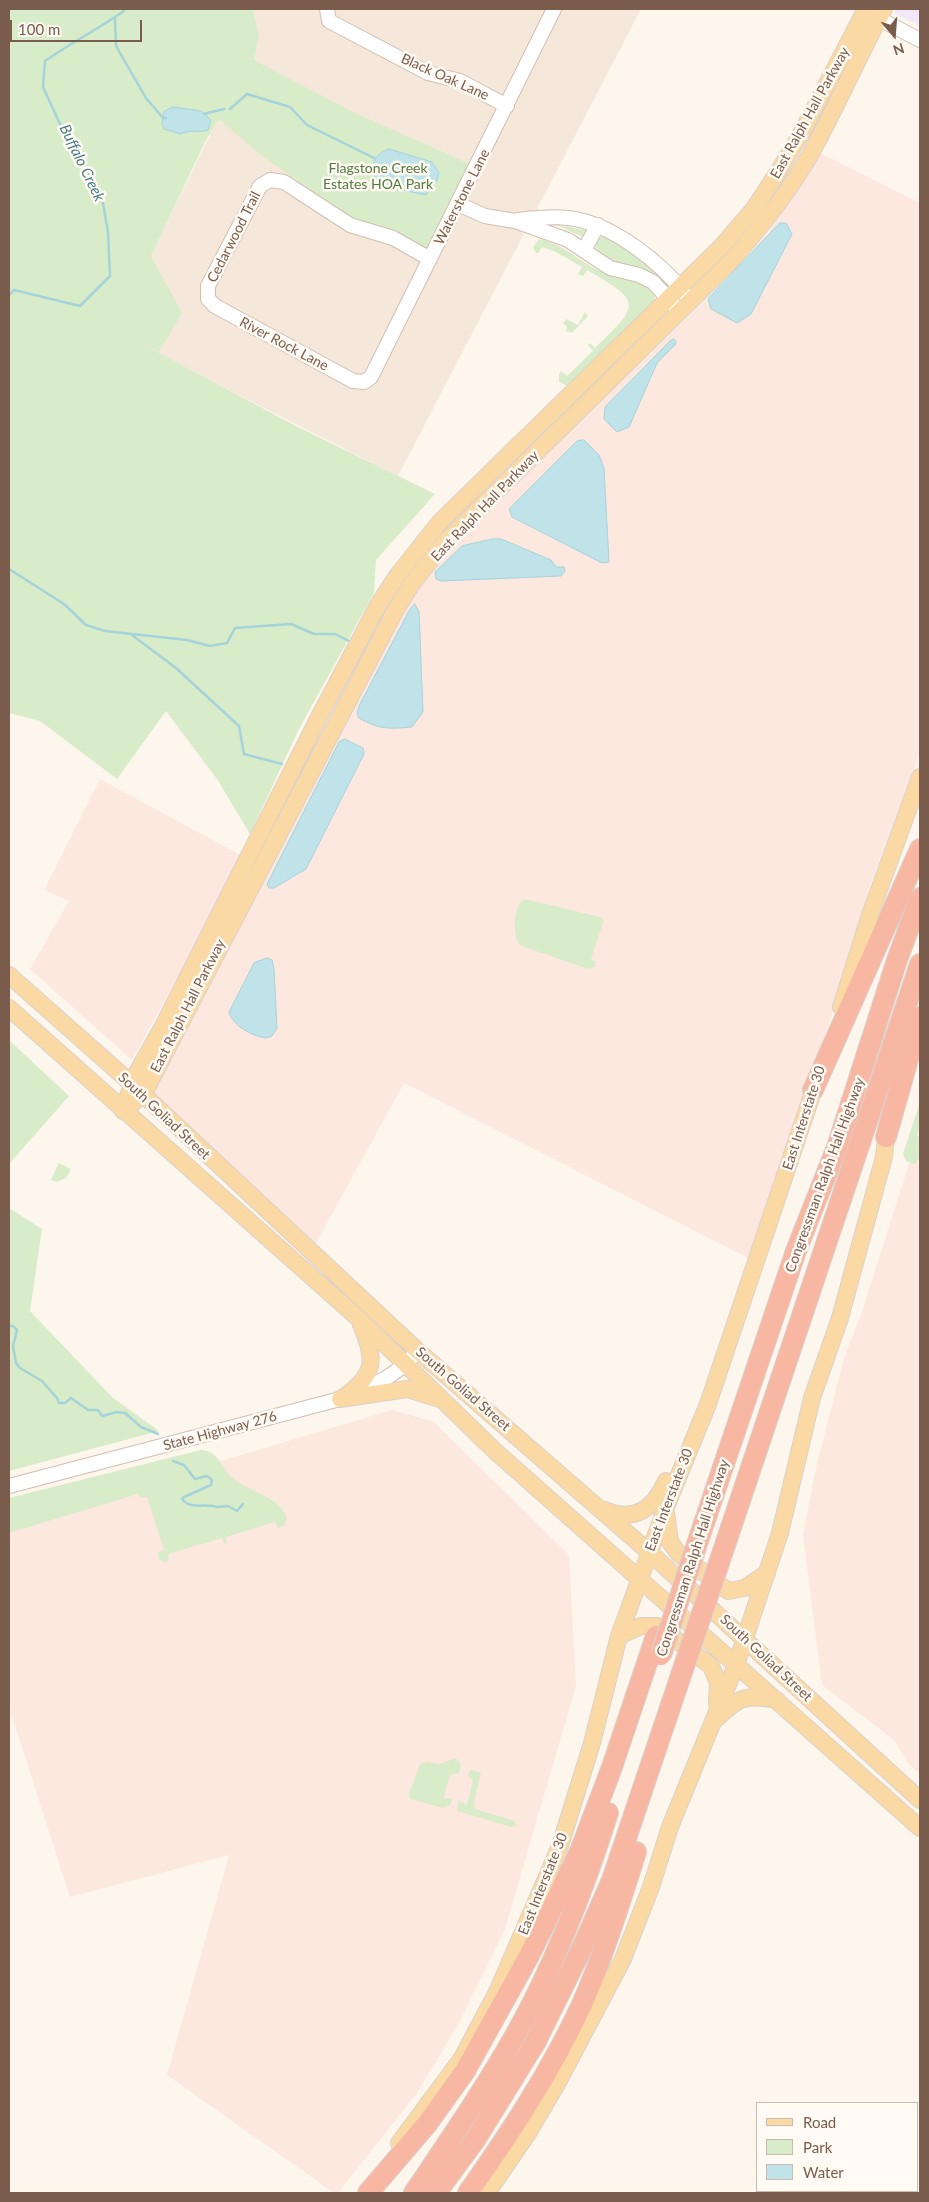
<!DOCTYPE html>
<style>
body{margin:0}
#map{position:relative;width:929px;height:2202px;overflow:hidden;background:#fdf6ec;font-family:Lato,sans-serif}
canvas{display:block}
.frame{position:absolute;inset:0;border:10px solid #7a5c4d;pointer-events:none}
.legend{position:absolute;left:756px;top:2102px;width:162px;height:90px;box-sizing:border-box;background:#fffaf3;border:1px solid #cabbb1;margin:0;padding:6px 9px;list-style:none;font-size:15px;color:#7a5c4d}
.legend li{display:flex;align-items:center;gap:10px;height:25px}
.legend b{width:25px;border:1px solid #cabbb1}
.north{position:absolute;left:869px;top:10px;width:50px;height:50px;-webkit-text-stroke:4px #fffaf3;paint-order:stroke;rotate:162deg;font-size:14px;font-weight:700;line-height:20px;text-align:center;color:#7a5c4d}
.north::after{content:'';display:block;margin:auto;width:18px;height:22px;background:#7a5c4d;clip-path:polygon(50% 0,100% 100%,50% 72%,0 100%)}
.scale{position:absolute;left:10px;top:20px;width:132px;height:22px;box-sizing:border-box;border:2px solid #7a5c4d;border-top:0;padding-left:6px;font-size:15px;line-height:18px;white-space:nowrap;color:#7a5c4d;-webkit-text-stroke:4px #fffaf3;paint-order:stroke}
</style>
<div id="map">
<canvas width="929" height="2202"></canvas>
<div class="frame"></div>
<ul class="legend">
<li><b style="height:6px;background:#fbd9a5"></b>Road</li>
<li><b style="height:14px;background:#d8ecc9"></b>Park</li>
<li><b style="height:14px;background:#bfe3e8"></b>Water</li>
</ul>
<div class="north">N</div>
<div class="scale">100 m</div>
</div>
<script>
const context = document.querySelector('canvas').getContext('2d');
context.lineJoin = 'round';
function fillPath(path, color) { context.fillStyle = color; context.fill(path, 'evenodd'); }
function trace(path, color, width, dash) { context.strokeStyle = color; context.lineWidth = width; context.lineCap = dash ? 'butt' : 'round'; context.setLineDash(dash || []); context.stroke(path); }
function drawText(font, color, halo, rows, align = 'center') {
  context.font = font + ' Lato,sans-serif'; context.lineWidth = 5; context.setLineDash([]); context.textBaseline = 'middle'; context.strokeStyle = halo; context.fillStyle = color; for (const [text, x, y, turn = 0] of rows) {
    context.save(); context.translate(x, y); context.rotate((+turn || 0) * Math.PI / 180); context.textAlign = isNaN(turn) ? turn : align; if (halo) context.strokeText(text, 0, 0); context.fillText(text, 0, 0); context.restore();
  }
}
const residential = new Path2D(`
 M 253,9 L 641,9 L 398,476 L 162,356 L 115,329 L 259,35 Z`);
const commercial = new Path2D(`
 M 821,153 L 920,203 L 920,753 L 869,888 L 853,951 L 820,1052 L 803,1094 L 750,1259 L 404,1083 L 314,1247 L 153,1094 L 406,604 L 425,582 L 430,570 L 445,553 L 466,531 L 732,275 L 768,233 Z
 M 100,779 L 244,857 L 132,1060 L 30,969 L 69,901 L 44,890 Z
 M 920,1129 L 920,1774 L 909,1764 L 894,1740 L 822,1685 L 803,1535 L 815,1472 L 844,1358 L 861,1315 Z
 M 392,1410 L 434,1422 L 569,1555 L 576,1686 L 505,1929 L 458,2025 L 417,2093 L 338,2193 L 334,2193 L 167,2075 L 229,1855 L 70,1897 L 9,1707 L 9,1524 Z`);
const education = new Path2D(`
 M 896,9 L 920,9 L 920,26 L 894,13 Z`);
const green = new Path2D(`
 M 9,9 L 253,9 L 259,35 L 254,60 L 355,113 L 472,165 L 429,249 L 357,221 L 262,156 L 219,119 L 206,140 L 151,256 L 182,313 L 159,352 L 129,337 L 294,425 L 435,494 L 376,560 L 374,593 L 299,729 L 250,834 L 217,779 L 166,711 L 117,779 L 40,721 L 9,713 Z
 M 544,223 L 588,230 L 585,236 L 582,237 L 559,226 L 544,225 Z
 M 603,235 L 641,257 L 670,287 L 666,288 L 645,270 L 614,263 L 596,251 L 596,242 Z
 M 539,239 C 565,244 581,264 605,273 C 622,280 642,278 655,295 L 654,303 L 569,387 L 559,382 L 559,374 L 561,371 L 567,376 L 593,351 L 588,345 L 590,343 L 595,348 C 640,305 643,302 587,270 L 583,276 L 578,274 L 582,267 L 556,252 L 542,247 L 538,253 L 536,253 L 533,247 Z
 M 585,312 L 588,316 L 572,333 L 566,331 L 567,326 L 563,324 L 566,319 L 578,325 Z
 M 525,899 L 600,917 L 604,920 L 591,959 L 596,962 L 594,968 L 588,969 L 519,945 C 513,934 512,905 525,899 Z
 M 9,1040 L 69,1096 L 9,1164 Z
 M 920,1102 L 920,1127 L 917,1135 L 920,1138 L 920,1157 L 915,1164 L 906,1161 L 903,1154 Z
 M 59,1163 L 71,1169 L 66,1178 L 57,1182 L 51,1180 Z
 M 9,1208 L 42,1229 L 30,1311 L 113,1398 L 159,1431 L 9,1471 Z
 M 201,1450 C 219,1450 222,1470 235,1480 C 252,1493 279,1496 287,1518 L 284,1526 L 278,1528 L 275,1522 L 226,1537 L 227,1544 L 224,1543 L 222,1538 L 168,1554 L 169,1560 L 165,1563 L 160,1560 L 157,1553 L 164,1550 L 147,1497 L 140,1498 L 138,1494 L 9,1533 L 9,1498 Z
 M 456,1758 L 461,1765 L 459,1773 L 450,1775 L 444,1797 L 444,1799 L 453,1798 L 449,1806 L 443,1808 L 410,1799 L 409,1794 L 420,1764 L 428,1762 L 439,1764 Z
 M 471,1770 L 481,1773 L 474,1802 L 475,1809 L 515,1821 L 516,1826 L 511,1827 L 457,1811 L 459,1800 L 465,1805 L 467,1804 L 473,1781 L 467,1774 Z`);
const water = new Path2D(`
 M 173,107 L 201,111 L 211,120 L 208,130 C 198,133 190,129 181,134 L 164,129 L 162,124 L 164,112 Z
 M 389,149 L 432,162 L 439,173 L 437,180 L 426,195 L 387,187 L 376,180 C 371,164 372,155 389,149 Z
 M 780,223 L 786,223 L 792,234 L 751,314 L 737,323 L 711,309 L 708,299 Z
 M 674,339 L 676,342 L 675,345 L 657,363 L 629,427 L 617,432 L 604,419 L 605,407 L 670,341 Z
 M 584,440 L 599,455 L 604,468 L 609,562 L 602,563 L 512,517 L 509,509 L 577,441 Z
 M 493,539 L 501,539 L 551,560 L 556,567 L 564,567 L 565,571 L 561,576 L 441,581 L 436,579 L 435,572 L 462,546 Z
 M 415,604 L 419,612 L 423,712 L 412,727 C 389,729 380,730 359,718 L 357,713 L 360,704 L 410,609 Z
 M 345,739 L 363,748 L 364,754 L 306,869 L 274,888 L 269,888 L 267,884 L 339,742 Z
 M 267,958 L 272,960 L 274,969 L 277,1028 L 272,1036 L 266,1038 C 252,1036 233,1026 229,1012 L 254,963 Z`);
const stream = new Path2D(`
 M 115,19 L 116,46 L 146,98 L 163,118 L 166,118
 M 230,109 L 247,94 L 290,107 L 307,125 L 374,158
 M 204,114 L 224,109
 M 9,295 L 14,290 L 80,306 L 110,276 L 108,232 L 103,203 L 84,163 L 60,124 L 43,87 L 45,61 C 71,43 98,29 124,11 L 124,9
 M 9,569 L 64,604 L 86,625 L 105,631 L 187,640 L 210,646 L 227,643 L 235,628 L 291,624 L 314,634 L 335,634 L 349,641
 M 132,635 L 176,668 L 239,726 L 244,754 L 282,764
 M 9,1326 L 13,1326 L 17,1330 L 13,1346 L 16,1363 L 20,1368 L 42,1381 L 57,1398 L 59,1403 L 65,1403 L 71,1398 L 88,1410 L 98,1410 L 102,1416 L 117,1412 L 125,1413 L 141,1427 L 158,1434
 M 173,1461 L 184,1465 L 195,1479 L 207,1476 L 212,1480 L 211,1485 L 184,1497 L 182,1499 C 190,1510 206,1503 216,1507 L 228,1506 L 237,1511 L 243,1504`);
const minor = new Path2D(`
 M 327,9 L 329,21 L 428,73 L 460,81 L 507,106
 M 870,14 L 920,40
 M 458,204 L 485,216 L 515,221 L 568,240 L 610,268 L 639,275 L 653,282 L 674,305
 M 518,220 C 535,218 552,216 568,218 C 610,222 661,262 686,295
 M 584,250 L 598,225
 M 430,259 L 393,238 L 350,225 L 284,182 L 270,180 L 260,186 L 208,286 L 208,299 L 215,306 L 353,381 L 364,382 L 371,377 L 554,9
 M 9,1486 L 340,1399 C 371,1387 397,1376 418,1351`);
const major = new Path2D(`
 M 9,975 L 132,1084 L 418,1351 L 649,1552 L 920,1800
 M 841,1007 L 871,912 L 920,777
 M 9,1008 L 358,1318 L 495,1451 L 920,1828
 M 123,1111 L 143,1095 L 395,611 L 411,585 L 446,541 L 731,261 C 760,228 788,193 810,155 C 837,107 858,57 884,9
 M 123,1111 L 135,1076 L 162,1028 L 319,717 L 377,607 L 397,576 L 439,523 L 721,247 L 753,210 L 780,169 L 802,132 L 866,9
 M 340,1399 L 407,1389 L 436,1398
 M 341,1399 C 375,1375 377,1362 361,1325
 M 605,1510 C 635,1523 654,1508 666,1481
 M 666,1512 L 670,1542 L 679,1554 L 728,1591 L 745,1588 L 767,1573
 M 619,1636 L 641,1626 L 658,1626 L 711,1666 L 718,1683 L 717,1703
 M 715,1720 C 739,1697 745,1694 777,1700
 M 399,2143 L 462,2058 L 497,1992 L 560,1846 L 592,1743 L 619,1636 L 666,1507 L 708,1404 L 817,1080
 M 487,2193 L 527,2135 L 557,2084 L 623,1959 L 651,1887 L 670,1827 L 736,1665 L 780,1533 L 812,1398 L 840,1318 L 884,1157 L 886,1137 L 890,1125`);
const highway = new Path2D(`
 M 813,1090 L 920,849
 M 886,1137 L 920,1017
 M 697,1544 L 796,1251 L 837,1147 L 897,960 L 920,898
 M 719,1563 L 920,964
 M 368,2193 L 427,2124 L 465,2071 L 529,1956 L 581,1849 L 612,1767 L 656,1636
 M 414,2193 C 449,2141 485,2089 516,2034 C 555,1964 584,1889 608,1813
 M 436,2193 L 475,2140 L 535,2043 L 583,1946 L 612,1880 L 681,1675
 M 468,2193 C 511,2132 552,2070 583,2002 C 604,1954 620,1902 636,1852`);
const highwayBridge = new Path2D(`
 M 661,1655 L 697,1544
 M 681,1675 L 719,1563`);
const streetNames = [
 ["Black Oak Lane",445,77,24],
 ["East Ralph Hall Parkway",810,113,-61],
 ["Waterstone Lane",462,197,-63],
 ["Cedarwood Trail",234,237,-63],
 ["River Rock Lane",284,344,28],
 ["East Ralph Hall Parkway",485,506,-46],
 ["East Ralph Hall Parkway",188,1006,-63],
 ["South Goliad Street",164,1116,43],
 ["East Interstate 30",804,1118,-72],
 ["Congressman Ralph Hall Highway",825,1175,-70],
 ["South Goliad Street",463,1389,41],
 ["State Highway 276",220,1431,-15],
 ["East Interstate 30",669,1500,-69],
 ["Congressman Ralph Hall Highway",693,1558,-72],
 ["South Goliad Street",766,1658,43],
 ["East Interstate 30",543,1884,-68]
];
const parkNames = [
 ["Flagstone Creek",378,168],
 ["Estates HOA Park",378,184]
];
const waterNames = [
 ["Buffalo Creek",82,163,64]
];
fillPath(residential, '#f5e8da');
fillPath(commercial, '#fde8e0');
fillPath(education, '#f3e8fa');
fillPath(green, '#d8ecc9');
fillPath(water, '#bfe3e8');
trace(water, '#a5d3da', 1);
trace(stream, '#a5d3da', 2.5);
trace(minor, '#d1beb0', 16);
trace(major, '#dad1cd', 18);
trace(highway, '#dad1cd', 22);
trace(minor, '#fff', 14);
trace(major, '#fbd9a5', 16);
trace(highway, '#f7b7a3', 20);
trace(highwayBridge, '#dad1cd', 22, []);
trace(highwayBridge, '#f7b7a3', 20);
drawText('14px', '#7a5c4d', '#fffaf3', streetNames);
drawText('14px', '#537a41', '#fffaf3', parkNames);
drawText('italic 15px', '#437c86', '#fffaf3', waterNames);
</script>
